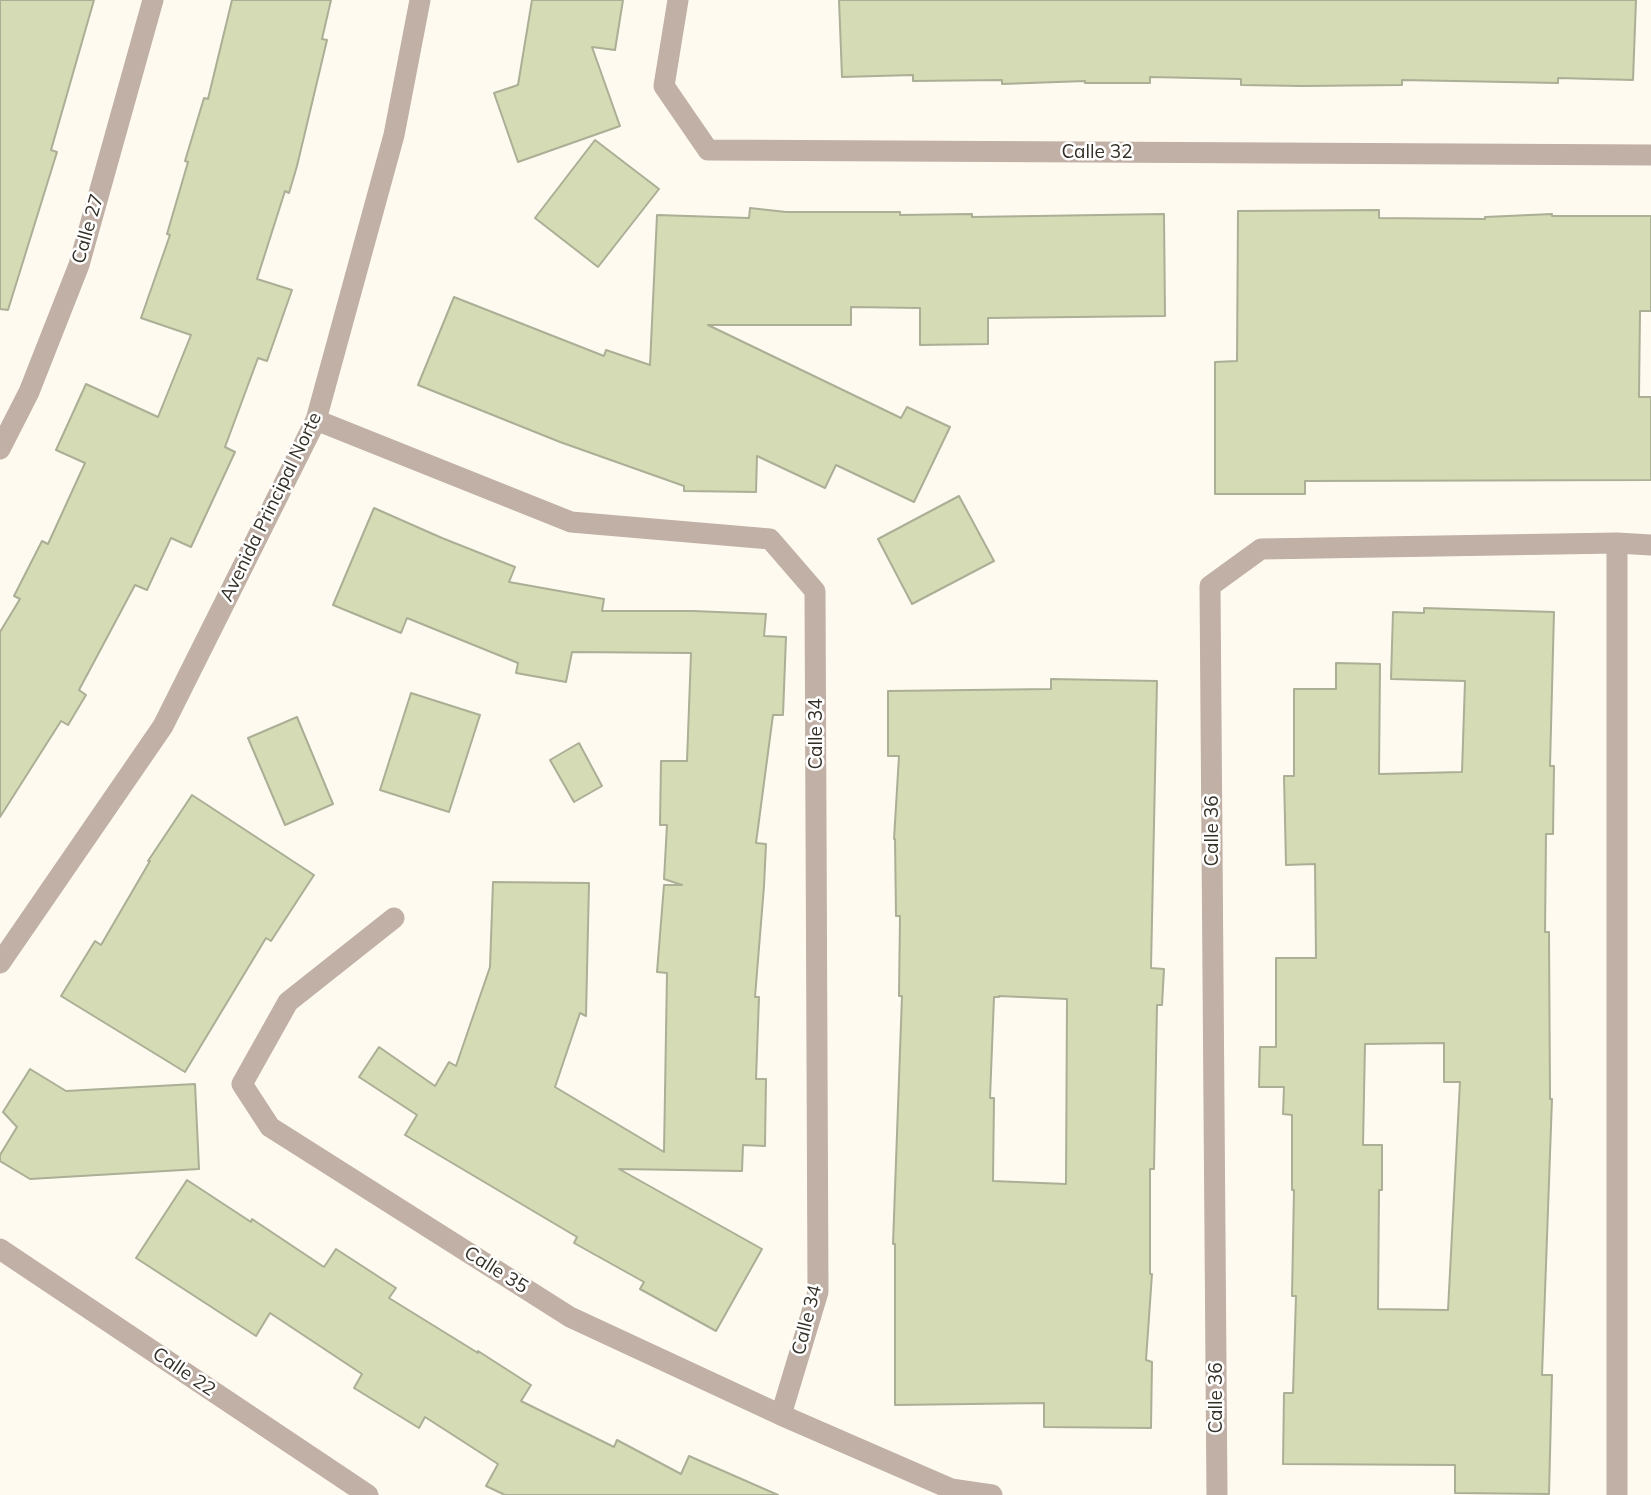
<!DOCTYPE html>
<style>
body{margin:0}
canvas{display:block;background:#fffaf0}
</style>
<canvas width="1651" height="1495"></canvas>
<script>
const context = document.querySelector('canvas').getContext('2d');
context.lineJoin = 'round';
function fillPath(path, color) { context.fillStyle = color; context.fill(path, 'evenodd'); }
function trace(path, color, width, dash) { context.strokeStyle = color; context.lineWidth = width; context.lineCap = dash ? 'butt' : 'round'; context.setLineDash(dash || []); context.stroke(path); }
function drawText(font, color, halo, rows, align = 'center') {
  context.font = font + ' Mulish,sans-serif'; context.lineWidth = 5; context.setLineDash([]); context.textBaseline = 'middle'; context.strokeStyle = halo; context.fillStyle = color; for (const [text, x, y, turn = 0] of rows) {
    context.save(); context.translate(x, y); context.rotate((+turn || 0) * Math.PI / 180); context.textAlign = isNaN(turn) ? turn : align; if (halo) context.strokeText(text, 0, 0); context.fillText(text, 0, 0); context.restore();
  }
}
const building = new Path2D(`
 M 0,0 L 94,0 L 51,150 L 57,152 L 8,310 L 0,309 Z
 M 232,0 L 331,0 L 322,39 L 327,40 L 297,166 L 289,193 L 285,191 L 257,279 L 292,290 L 267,361 L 258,358 L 225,447 L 235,452 L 191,547 L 171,538 L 147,590 L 135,585 L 79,690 L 86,695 L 68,725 L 61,721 L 0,817 L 0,632 L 20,599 L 14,596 L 42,541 L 48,544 L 85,463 L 56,450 L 86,384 L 158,417 L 191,335 L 141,318 L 170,235 L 167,234 L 188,162 L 185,161 L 204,98 L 208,99 Z
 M 532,0 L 623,0 L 615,50 L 592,47 L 620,126 L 518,162 L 494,93 L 518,85 Z
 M 839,0 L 1636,0 L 1633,80 L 1558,78 L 1558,83 L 1402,80 L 1402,85 L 1302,86 L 1241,85 L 1241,79 L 1150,77 L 1150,83 L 1085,83 L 1085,81 L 1002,84 L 1002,80 L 913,81 L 913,75 L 842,77 Z
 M 595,140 L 659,189 L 598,267 L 535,218 Z
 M 750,208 L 786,212 L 900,212 L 900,215 L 972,214 L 972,217 L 1164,214 L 1165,316 L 988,318 L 988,344 L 920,345 L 920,308 L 851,307 L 851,325 L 708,325 L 901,418 L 907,407 L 950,427 L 914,502 L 836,465 L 825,488 L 757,456 L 756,492 L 684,491 L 684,486 L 560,442 L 418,385 L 454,297 L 604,356 L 606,350 L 650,365 L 657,215 L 749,218 Z
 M 1379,210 L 1379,218 L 1485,219 L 1485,217 L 1552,214 L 1552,216 L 1651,216 L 1651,311 L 1640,311 L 1639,397 L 1651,397 L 1651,480 L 1305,481 L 1305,494 L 1215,494 L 1215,362 L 1237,361 L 1238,211 Z
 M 959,496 L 994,561 L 912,604 L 878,539 Z
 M 374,508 L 442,538 L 515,567 L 509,582 L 604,599 L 602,611 L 693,611 L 766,614 L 764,636 L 786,637 L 783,715 L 773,715 L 756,843 L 766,844 L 764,886 L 755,997 L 759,997 L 756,1079 L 766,1079 L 765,1146 L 743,1145 L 742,1171 L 619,1169 L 762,1249 L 716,1331 L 640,1289 L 644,1282 L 574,1243 L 577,1237 L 405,1135 L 417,1115 L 359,1077 L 379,1047 L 435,1086 L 449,1062 L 456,1066 L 490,967 L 493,882 L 589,883 L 586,1016 L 580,1013 L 555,1087 L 664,1152 L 667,973 L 657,972 L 664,885 L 682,885 L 664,879 L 667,825 L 660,825 L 661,761 L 687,761 L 691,653 L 572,652 L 566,682 L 516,673 L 518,663 L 407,618 L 401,633 L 333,605 Z
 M 1424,608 L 1554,612 L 1550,766 L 1554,766 L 1553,834 L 1546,834 L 1545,932 L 1549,932 L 1550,1099 L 1552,1099 L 1542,1375 L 1552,1375 L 1549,1494 L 1455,1493 L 1455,1465 L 1283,1464 L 1284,1393 L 1293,1393 L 1296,1296 L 1292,1296 L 1294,1190 L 1292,1190 L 1292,1115 L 1283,1114 L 1284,1087 L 1259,1087 L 1260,1047 L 1276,1047 L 1276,958 L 1316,958 L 1315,864 L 1286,865 L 1284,776 L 1294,776 L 1294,689 L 1336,689 L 1336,663 L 1380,664 L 1379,774 L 1462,772 L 1465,681 L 1391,679 L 1393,612 L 1424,613 ZM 1444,1043 L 1444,1082 L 1460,1082 L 1448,1310 L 1378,1309 L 1379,1190 L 1382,1190 L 1382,1145 L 1363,1145 L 1365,1044 Z
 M 1051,679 L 1157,681 L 1151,968 L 1164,969 L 1162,1005 L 1157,1005 L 1154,1169 L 1150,1169 L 1150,1274 L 1152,1274 L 1146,1360 L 1152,1362 L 1151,1428 L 1044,1427 L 1044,1403 L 895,1405 L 895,1244 L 893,1244 L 902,996 L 899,996 L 900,916 L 896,916 L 895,839 L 894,839 L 899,756 L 888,756 L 888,691 L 1051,689 ZM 999,996 L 1067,999 L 1066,1184 L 993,1181 L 994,1098 L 990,1098 L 994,997 L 999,997 Z
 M 411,693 L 480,715 L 449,812 L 380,790 Z
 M 297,717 L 333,804 L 285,825 L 248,738 Z
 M 579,743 L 602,786 L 574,802 L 550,760 Z
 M 192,795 L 314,875 L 271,941 L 266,938 L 185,1072 L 61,996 L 95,941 L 101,945 L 150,861 L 148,861 Z
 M 30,1069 L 66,1091 L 195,1084 L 199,1169 L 30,1179 L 0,1161 L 0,1155 L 17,1127 L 3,1112 Z
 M 187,1180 L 251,1222 L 252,1219 L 324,1267 L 336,1249 L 396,1288 L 389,1298 L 478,1353 L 478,1351 L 531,1385 L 521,1401 L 614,1447 L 617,1440 L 681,1474 L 689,1456 L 778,1495 L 505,1495 L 486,1486 L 498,1464 L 425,1417 L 419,1428 L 354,1388 L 362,1374 L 270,1313 L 256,1336 L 136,1258 Z`);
const minor = new Path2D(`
 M 678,0 L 664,86 L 708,150 L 1651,155
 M 316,420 L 571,522 L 770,539 L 815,591 L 818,1292 L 781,1415
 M 0,449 L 29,392 L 79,265 L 153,0
 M 394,918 L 288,1002 L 242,1084 L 270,1127 L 570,1317 L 781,1415 L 951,1489 L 992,1495
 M 0,963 L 163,726 L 316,420 L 394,135 L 420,0
 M 0,1249 L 368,1495
 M 1217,1495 L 1210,586 L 1261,549 L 1617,543 L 1651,545
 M 1617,1495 L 1617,543`);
const streetNames = [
 ["Calle 32",1097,152],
 ["Calle 27",88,229,-74],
 ["Avenida Principal Norte",271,507,-64],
 ["Calle 34",816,734,-90],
 ["Calle 36",1212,831,-90],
 ["Calle 35",496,1270,32],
 ["Calle 34",807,1320,-76],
 ["Calle 22",184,1372,34],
 ["Calle 36",1216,1398,-90]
];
fillPath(building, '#d5dbb4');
trace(building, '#abaf96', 2);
trace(minor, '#c0b0a6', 21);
drawText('19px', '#353027', '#fff', streetNames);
</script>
